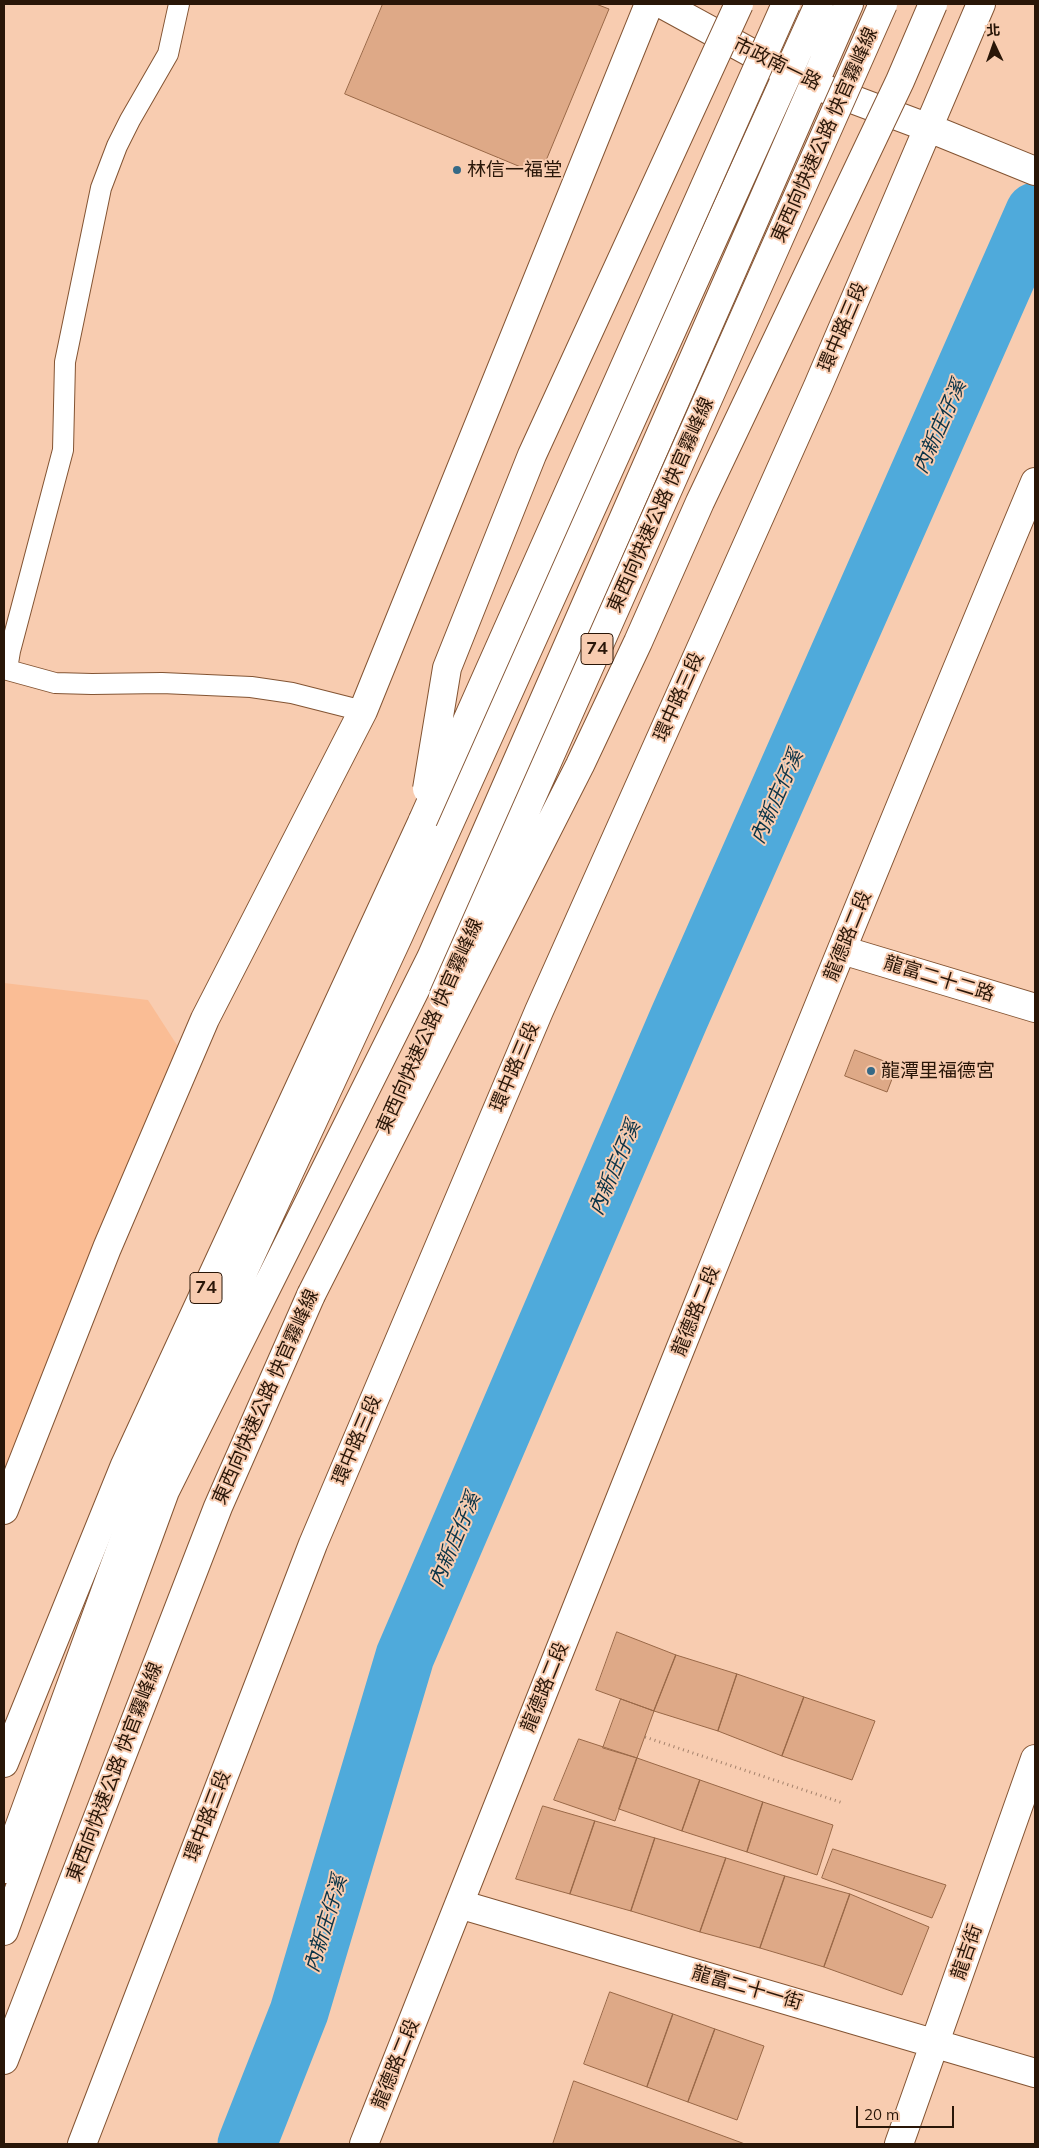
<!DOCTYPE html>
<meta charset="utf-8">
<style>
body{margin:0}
#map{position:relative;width:1039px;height:2148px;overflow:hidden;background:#f8ccb0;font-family:Mulish,"Noto Sans TC",sans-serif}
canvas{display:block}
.frame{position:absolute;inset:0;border:5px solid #291608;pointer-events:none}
.north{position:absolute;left:969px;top:20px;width:50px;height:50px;-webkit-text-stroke:4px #f8ccb0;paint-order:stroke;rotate:357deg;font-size:14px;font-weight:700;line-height:20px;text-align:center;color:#291608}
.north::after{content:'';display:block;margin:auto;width:18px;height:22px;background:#291608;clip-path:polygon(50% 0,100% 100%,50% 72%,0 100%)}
.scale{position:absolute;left:856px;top:2106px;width:98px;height:22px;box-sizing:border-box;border:2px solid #291608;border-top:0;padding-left:6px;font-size:15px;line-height:18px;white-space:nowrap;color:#291608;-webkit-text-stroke:4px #f8ccb0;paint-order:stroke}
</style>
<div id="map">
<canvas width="1039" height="2148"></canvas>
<div class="frame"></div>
<div class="north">北</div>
<div class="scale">20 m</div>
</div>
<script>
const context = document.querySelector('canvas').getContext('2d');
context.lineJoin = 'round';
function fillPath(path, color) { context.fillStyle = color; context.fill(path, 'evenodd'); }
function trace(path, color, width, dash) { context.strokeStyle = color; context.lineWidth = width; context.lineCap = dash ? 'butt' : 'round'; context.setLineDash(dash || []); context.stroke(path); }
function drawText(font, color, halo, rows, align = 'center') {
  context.font = font + ' Mulish,"Noto Sans TC",sans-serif'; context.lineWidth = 4; context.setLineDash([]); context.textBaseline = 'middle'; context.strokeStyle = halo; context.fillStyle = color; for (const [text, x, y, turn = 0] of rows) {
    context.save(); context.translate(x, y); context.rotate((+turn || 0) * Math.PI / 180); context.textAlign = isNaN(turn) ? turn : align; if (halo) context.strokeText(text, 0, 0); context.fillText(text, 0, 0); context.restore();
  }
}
const built = new Path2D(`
 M 4,983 L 148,1000 L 186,1059 L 4,1508 Z`);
const river = new Path2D(`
 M 247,2144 L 299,2012 L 405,1656 L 679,1018 L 1035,212`);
const building = new Path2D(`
 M 383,4 L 596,4 L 609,9 L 540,175 L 345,94 Z
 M 855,1050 L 897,1066 L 887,1092 L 845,1076 Z
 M 617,1632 L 676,1655 L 654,1711 L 596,1690 Z
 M 676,1655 L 737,1674 L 718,1731 L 654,1711 Z
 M 737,1674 L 804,1697 L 782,1756 L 718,1731 Z
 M 804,1697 L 875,1721 L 852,1780 L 782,1756 Z
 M 621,1699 L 654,1711 L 637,1758 L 603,1748 Z
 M 579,1739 L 637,1758 L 615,1821 L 554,1800 Z
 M 637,1758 L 700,1780 L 682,1831 L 619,1809 Z
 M 700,1780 L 763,1802 L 747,1852 L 682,1831 Z
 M 763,1802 L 833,1825 L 817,1875 L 747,1852 Z
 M 543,1806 L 595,1821 L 570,1894 L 516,1879 Z
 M 595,1821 L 655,1838 L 631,1911 L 570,1894 Z
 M 655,1838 L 726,1858 L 700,1932 L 631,1911 Z
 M 833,1849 L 946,1885 L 932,1918 L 822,1878 Z
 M 726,1858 L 785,1876 L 760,1948 L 700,1932 Z
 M 785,1876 L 850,1894 L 824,1967 L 760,1948 Z
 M 850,1894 L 929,1927 L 902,1995 L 824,1967 Z
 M 610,1992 L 673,2014 L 647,2087 L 584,2064 Z
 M 673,2014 L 715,2029 L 688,2102 L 647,2087 Z
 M 715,2029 L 764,2046 L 737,2120 L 688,2102 Z
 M 574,2081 L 745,2144 L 553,2144 Z`);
const path = new Path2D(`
 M 645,1737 L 843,1803`);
const lane = new Path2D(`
 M 4,669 L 55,683 L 92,684 L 162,683 L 251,687 L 292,693 L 363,711
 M 7,669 L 10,651 L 63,450 L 65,362 L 101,188 L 117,146 L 130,120 L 168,54 L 179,4`);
const street = new Path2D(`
 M 842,950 L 1035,1008
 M 459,1904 L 1035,2073
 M 364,2144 C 584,1588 804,1033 1035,482
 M 899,2144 L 1035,1759`);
const secondary = new Path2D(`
 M 662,4 L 781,69
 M 820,87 L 929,128 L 1035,171
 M 4,1510 L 107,1248 L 205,1019 L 363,711 L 649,4
 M 4,1869 L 143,1488 L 398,937 L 819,4
 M 4,1931 L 165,1491 L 431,958 L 849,4
 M 82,2144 L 313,1544 L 539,1011 L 818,386 L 981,4`);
const highway = new Path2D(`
 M 4,1763 L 125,1465 L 423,820
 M 4,2060 L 218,1507 L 311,1295`);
const highwayBridge = new Path2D(`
 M 427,789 L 447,668 L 532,455 L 739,4
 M 423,820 L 786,4
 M 443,997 L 883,4
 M 311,1295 L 580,765 L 638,642 L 700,502 L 900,81 L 933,4`);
const markers = [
 [457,170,5,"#356986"],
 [871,1071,5,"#356986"]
];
const shields = [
 [597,649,32],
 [206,1288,32]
];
const shieldNames = [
 ["74",597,649],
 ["74",206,1288]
];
const streetNames = [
 ["市政南一路",777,64,26],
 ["東西向快速公路 快官霧峰線",825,135,-66],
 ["環中路三段",843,327,-67],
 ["東西向快速公路 快官霧峰線",661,505,-66],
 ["環中路三段",679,697,-66],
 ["龍德路二段",848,936,-68],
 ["龍富二十二路",939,979,17],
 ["東西向快速公路 快官霧峰線",430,1026,-66],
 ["環中路三段",515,1067,-67],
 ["龍德路二段",696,1311,-68],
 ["東西向快速公路 快官霧峰線",266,1397,-66],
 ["環中路三段",357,1440,-67],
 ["龍德路二段",545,1687,-68],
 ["東西向快速公路 快官霧峰線",115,1772,-69],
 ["環中路三段",208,1816,-69],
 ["龍吉街",967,1952,-71],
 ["龍富二十一街",747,1988,16],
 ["龍德路二段",396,2064,-68]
];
const poiNames = [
 ["林信一福堂",467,170],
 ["龍潭里福德宮",881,1071]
];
const waterNames = [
 ["內新庄仔溪",940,427,-66],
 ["內新庄仔溪",777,797,-66],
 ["內新庄仔溪",615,1168,-67],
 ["內新庄仔溪",455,1540,-67],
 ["內新庄仔溪",326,1924,-73]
];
fillPath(built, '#fabd95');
trace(river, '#4faadb', 59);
fillPath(building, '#dea987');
trace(building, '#996847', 1);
trace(lane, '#835433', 22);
trace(street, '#835433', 30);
trace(secondary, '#835433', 30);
trace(highway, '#835433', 30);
trace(path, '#a3816b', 3, [1, 4]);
trace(lane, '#fff', 20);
trace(street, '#fff', 28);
trace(secondary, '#fff', 28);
trace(highway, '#fff', 28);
trace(highwayBridge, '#835433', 30, []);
trace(highwayBridge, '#fff', 28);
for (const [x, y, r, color] of markers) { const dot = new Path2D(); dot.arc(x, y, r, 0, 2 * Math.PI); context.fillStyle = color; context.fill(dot); trace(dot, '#f8ccb0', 2); }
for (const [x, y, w] of shields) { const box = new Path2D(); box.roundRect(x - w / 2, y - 15.5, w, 31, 4); context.fillStyle = '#f8ccb0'; context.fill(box); trace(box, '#291608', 1); }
drawText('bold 18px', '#291608', null, shieldNames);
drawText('19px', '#291608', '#f8ccb0', streetNames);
drawText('19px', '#291608', '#f8ccb0', poiNames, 'left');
drawText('italic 20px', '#083246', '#f8ccb0', waterNames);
</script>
